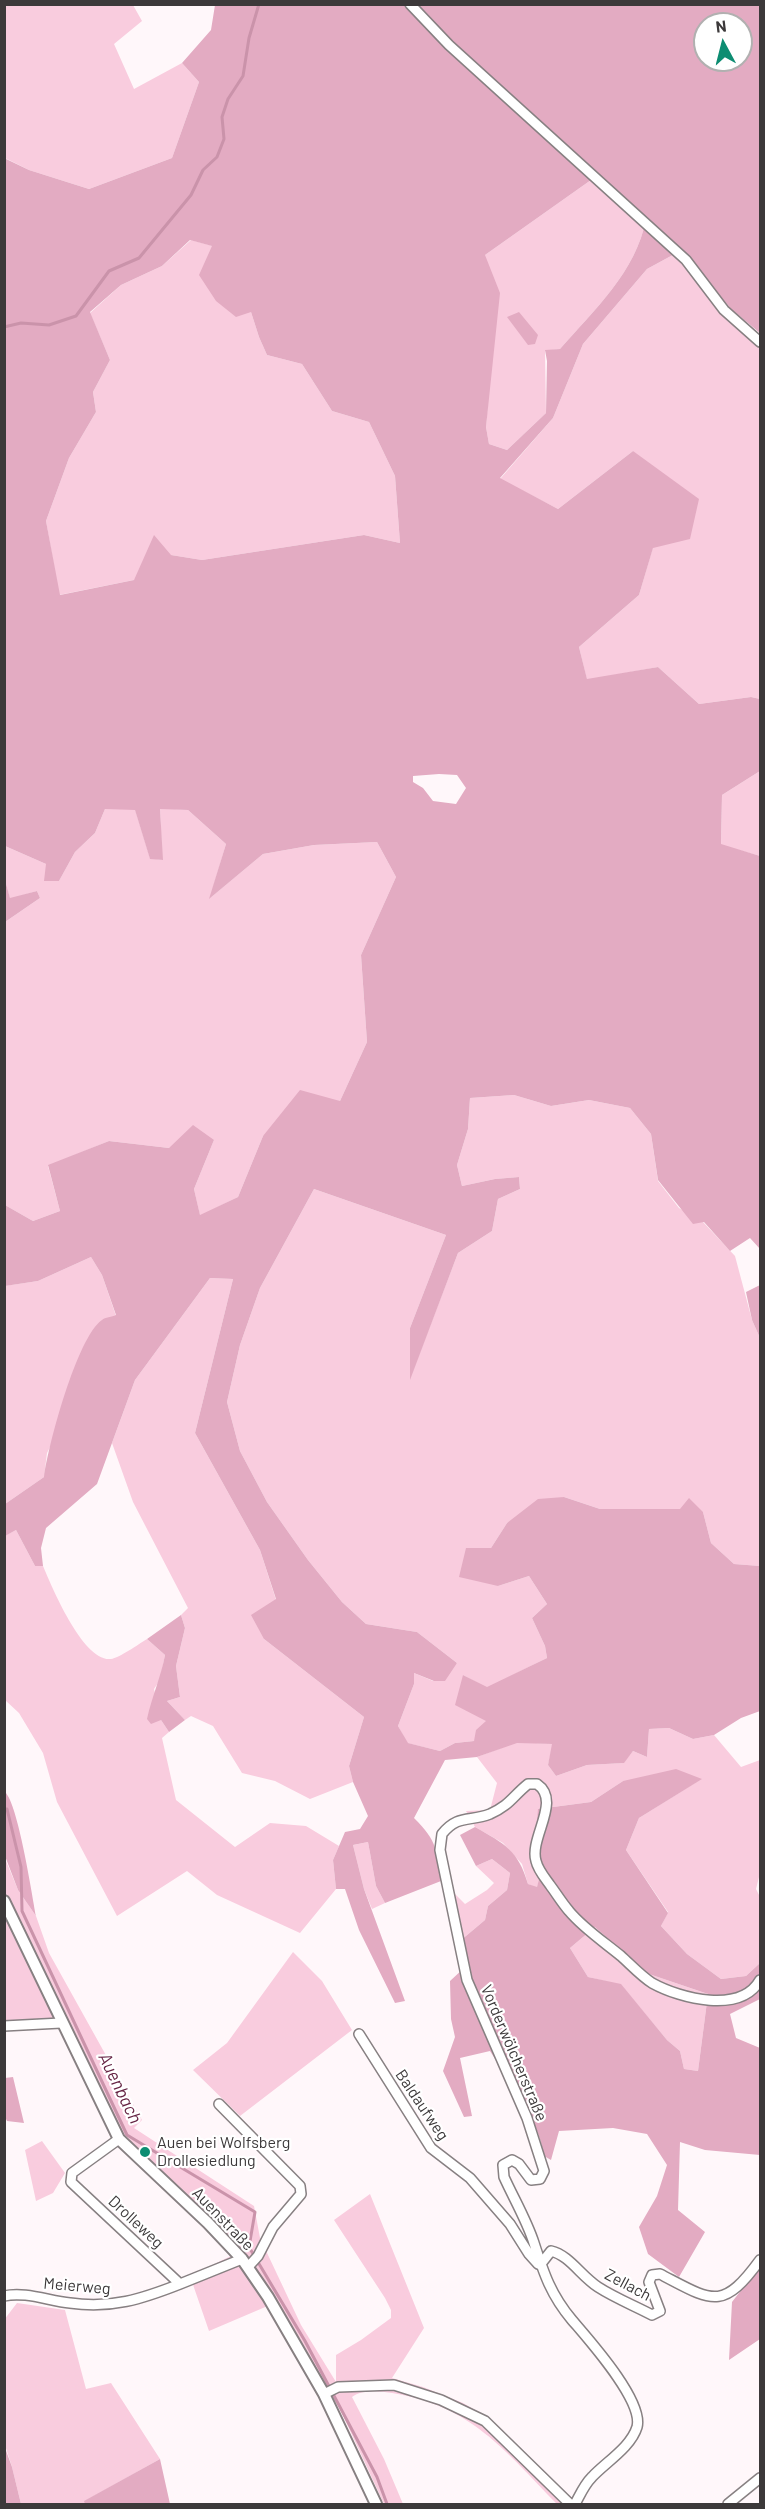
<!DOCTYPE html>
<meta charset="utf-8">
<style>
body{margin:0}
#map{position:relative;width:765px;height:2509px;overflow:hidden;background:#fff7fa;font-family:Barlow,sans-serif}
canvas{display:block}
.frame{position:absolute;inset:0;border:6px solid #3c393a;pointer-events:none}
.north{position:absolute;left:693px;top:12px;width:60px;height:60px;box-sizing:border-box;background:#fff;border:2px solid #b1b0b0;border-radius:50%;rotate:353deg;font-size:16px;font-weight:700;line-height:24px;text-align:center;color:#3c393a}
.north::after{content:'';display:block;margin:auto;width:21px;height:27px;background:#0d8d72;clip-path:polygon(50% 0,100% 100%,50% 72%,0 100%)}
</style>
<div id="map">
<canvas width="765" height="2509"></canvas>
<div class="frame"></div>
<div class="north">N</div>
</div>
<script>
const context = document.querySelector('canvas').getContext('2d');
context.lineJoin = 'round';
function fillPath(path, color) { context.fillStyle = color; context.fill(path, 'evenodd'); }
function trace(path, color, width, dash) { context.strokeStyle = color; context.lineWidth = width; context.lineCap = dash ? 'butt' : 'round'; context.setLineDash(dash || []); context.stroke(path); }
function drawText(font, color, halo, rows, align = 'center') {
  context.font = font + ' Barlow,sans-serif'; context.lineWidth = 4.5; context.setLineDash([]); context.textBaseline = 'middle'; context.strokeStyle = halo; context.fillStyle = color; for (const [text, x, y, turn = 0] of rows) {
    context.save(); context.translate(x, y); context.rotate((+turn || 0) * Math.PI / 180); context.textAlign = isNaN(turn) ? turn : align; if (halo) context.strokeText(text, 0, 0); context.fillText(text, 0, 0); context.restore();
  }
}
const green = new Path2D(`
 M 4,5 L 133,5 L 142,21 L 114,44 L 134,89 L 182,63 L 199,82 L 172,158 L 89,189 L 29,170 L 5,158 Z
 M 591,180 L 646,219 C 636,272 594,310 560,349 L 545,351 L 546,413 L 507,450 L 489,444 L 486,427 L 489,387 L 485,255 Z
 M 191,240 L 213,246 L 251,312 L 259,337 L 267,355 L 302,364 L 332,411 L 369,422 L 395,476 L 400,543 L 364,535 L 202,560 L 171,555 L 134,580 L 59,595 L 46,521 L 69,458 L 96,412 L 93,392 L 110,360 L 90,313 L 121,285 L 162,266 Z
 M 682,250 L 731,309 L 760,334 L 760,699 L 751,697 L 699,704 L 658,667 L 587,680 L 579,647 L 639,595 L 653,547 L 633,451 L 558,509 L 500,479 L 553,418 L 583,344 L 647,269 Z
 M 760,771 L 760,856 L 721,845 L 722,795 Z
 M 160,808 L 188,810 L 226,844 L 210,898 L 263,854 L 314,845 L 377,842 L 396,877 L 361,955 L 367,1042 L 340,1101 L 263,1136 L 238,1197 L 200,1216 L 194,1189 L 214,1140 L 169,1148 L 109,1141 L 48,1166 L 60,1211 L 33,1221 L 5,1205 L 5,922 L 40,898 L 37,891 L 10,899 L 5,880 L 5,846 L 46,864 L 59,881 L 75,852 L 95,833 L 105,809 L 135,809 L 150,858 L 162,860 Z
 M 514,1095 L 551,1106 L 589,1100 L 630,1108 L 651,1134 L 658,1181 L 679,1208 L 703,1222 L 735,1256 L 752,1320 L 760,1338 L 760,1566 L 734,1564 L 711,1543 L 703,1512 L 680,1509 L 600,1509 L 564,1497 L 507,1523 L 491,1548 L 498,1586 L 529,1576 L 547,1604 L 532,1618 L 545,1646 L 547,1658 L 487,1688 L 463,1675 L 487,1721 L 474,1741 L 455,1743 L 440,1751 L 407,1743 L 398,1726 L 414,1684 L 414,1673 L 433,1681 L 457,1663 L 417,1632 L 366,1624 L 342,1602 L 308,1560 L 267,1502 L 240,1451 L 227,1402 L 240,1345 L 260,1288 L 314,1189 L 446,1235 L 410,1328 L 410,1378 L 458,1253 L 492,1231 L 498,1199 L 520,1189 L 519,1177 L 495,1179 L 462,1186 L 457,1165 L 468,1129 L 470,1098 Z
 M 91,1257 L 102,1275 L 116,1316 L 47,1453 L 44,1477 L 5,1504 L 4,1286 L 38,1281 Z
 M 210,1278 L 233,1279 L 195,1433 L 260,1550 L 276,1600 L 264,1639 L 364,1717 L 349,1766 L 353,1782 L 310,1799 L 275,1781 L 242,1773 L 213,1726 L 191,1716 L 185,1720 L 167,1701 L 180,1697 L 176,1666 L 185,1628 L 181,1615 L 188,1608 L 133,1502 L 112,1443 L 135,1380 Z
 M 16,1530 L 35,1566 L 43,1566 C 52,1587 83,1662 111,1659 C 119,1658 139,1644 147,1639 L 165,1655 L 160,1680 L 154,1689 L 161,1720 L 169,1732 L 162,1738 L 176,1800 L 235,1847 L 270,1823 L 306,1826 L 339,1846 L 333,1860 L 336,1889 L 300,1933 L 217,1895 L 187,1871 L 117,1916 L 57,1802 L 43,1753 L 19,1713 L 5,1700 L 4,1536 Z
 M 669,1728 L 693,1739 L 714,1735 L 741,1767 L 760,1760 L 760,1873 L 756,1889 L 760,1897 L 760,1963 L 746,1976 L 721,1979 L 687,1954 L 661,1926 L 668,1912 L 626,1850 L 639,1818 L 701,1779 L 623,1781 L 591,1802 L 538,1809 L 541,1871 L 537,1888 L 528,1884 L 522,1864 L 503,1843 L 475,1827 L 466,1811 L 490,1810 L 497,1783 L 477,1757 L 517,1742 L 553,1744 L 548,1765 L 556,1776 L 587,1765 L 623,1763 L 633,1751 L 647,1757 L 649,1729 Z
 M 368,1842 L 376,1886 L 385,1903 L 372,1909 L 364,1889 L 353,1845 Z
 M 4,1856 L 18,1890 L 36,1916 L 49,1953 L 142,2120 L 134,2128 L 254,2206 L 260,2238 L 301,2325 L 336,2382 L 336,2355 L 361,2340 L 391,2318 L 391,2310 L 385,2298 L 334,2220 L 370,2194 L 424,2328 L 392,2378 L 423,2387 L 463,2403 L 487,2417 L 574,2504 L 557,2504 C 505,2451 471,2405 392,2393 C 380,2391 362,2389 352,2397 L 384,2459 L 403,2504 L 384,2504 L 340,2409 L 277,2302 L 209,2331 L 190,2276 L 241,2251 L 210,2217 L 124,2137 L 63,2015 L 45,2020 L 5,2022 Z
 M 492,1859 L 510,1873 L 507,1890 L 488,1906 L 485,1920 L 460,1941 L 445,1884 L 465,1904 L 487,1890 L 494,1883 L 476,1866 Z
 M 595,1927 L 646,1973 L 708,1994 L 698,2071 L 684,2069 L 680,2051 L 667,2040 L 621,1985 L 588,1977 L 570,1948 Z
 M 293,1952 L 322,1981 L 352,2030 L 240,2116 L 193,2070 L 227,2043 Z
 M 42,2141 L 65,2173 L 53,2193 L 36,2201 L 25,2150 Z
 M 17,2303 L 65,2310 L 86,2389 L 111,2383 L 160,2459 L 85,2501 L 85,2504 L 21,2504 L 12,2467 L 5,2445 L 4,2320 Z`);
const forest = new Path2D(`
 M 215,5 L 760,5 L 760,333 L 731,309 L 682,250 L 647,269 L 583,344 L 553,418 L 500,478 L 558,509 L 633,451 L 699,499 L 690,539 L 653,548 L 639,595 L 579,647 L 587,679 L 658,667 L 699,704 L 751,697 L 760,699 L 760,771 L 722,795 L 721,844 L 760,856 L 760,1249 L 750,1238 L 730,1251 L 704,1222 L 693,1224 L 658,1180 L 651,1134 L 630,1108 L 589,1100 L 551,1106 L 514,1095 L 470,1098 L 468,1129 L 457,1165 L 462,1186 L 495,1179 L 519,1177 L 520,1189 L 498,1199 L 492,1231 L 458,1253 L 410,1380 L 410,1328 L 446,1235 L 314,1189 L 260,1288 L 240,1345 L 227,1402 L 240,1451 L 267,1502 L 308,1560 L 342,1602 L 366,1624 L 417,1632 L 457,1663 L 445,1681 L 434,1681 L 414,1673 L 414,1684 L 398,1726 L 408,1743 L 440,1751 L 455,1743 L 474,1741 L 476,1730 L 486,1721 L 455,1705 L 463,1675 L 487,1687 L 547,1658 L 545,1646 L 532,1618 L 547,1604 L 529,1576 L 498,1586 L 459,1577 L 466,1548 L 491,1548 L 507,1523 L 538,1499 L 564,1497 L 600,1509 L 680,1509 L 689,1498 L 703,1512 L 711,1543 L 734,1564 L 760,1566 L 760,1711 L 741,1718 L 714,1735 L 693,1739 L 669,1728 L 649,1729 L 647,1757 L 633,1751 L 624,1763 L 587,1765 L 556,1776 L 548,1765 L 552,1744 L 517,1743 L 477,1757 L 445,1760 L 414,1818 C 438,1842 436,1849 441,1881 L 385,1903 L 376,1886 L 368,1842 L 353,1845 L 364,1889 L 405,2001 L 395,2003 L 359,1930 L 345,1889 L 336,1889 L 333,1860 L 345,1832 L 360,1829 L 368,1816 L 353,1782 L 349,1766 L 364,1717 L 264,1639 L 251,1615 L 276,1599 L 260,1550 L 195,1433 L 233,1279 L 210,1278 L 135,1380 L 97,1484 L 46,1528 L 41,1548 L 43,1566 L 35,1566 L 16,1530 L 5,1536 L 5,1504 L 44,1477 C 48,1446 77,1337 102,1320 C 105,1317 112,1317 116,1315 L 102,1275 L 91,1257 L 38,1281 L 5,1286 L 5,1205 L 33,1221 L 60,1211 L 48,1165 L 109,1141 L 169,1148 L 193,1125 L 214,1140 L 194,1189 L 200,1215 L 238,1197 L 263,1136 L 300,1090 L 340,1101 L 367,1042 L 361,955 L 396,877 L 377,842 L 314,845 L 263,854 L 209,899 L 226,844 L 188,810 L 160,809 L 163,860 L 150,859 L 135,810 L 105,809 L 95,833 L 75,852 L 59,881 L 44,881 L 46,864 L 5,846 L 4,158 L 29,170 L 89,189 L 172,158 L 199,82 L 182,63 L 211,30 ZM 705,24 L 741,24 L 741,60 L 705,60 ZM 591,180 L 646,219 C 636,272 594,310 560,349 L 545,350 L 547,361 L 546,413 L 507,450 L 489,444 L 486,427 L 500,293 L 485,255 ZM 190,240 L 212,246 L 199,275 L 216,301 L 236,317 L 251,312 L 259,337 L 267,355 L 302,364 L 332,411 L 369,422 L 395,476 L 400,543 L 364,535 L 202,560 L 171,555 L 154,535 L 134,580 L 60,595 L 46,521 L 69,458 L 96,412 L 93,392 L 110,360 L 90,312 L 121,285 L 162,266 ZM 439,774 L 457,775 L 466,788 L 456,804 L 433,801 L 423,788 L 413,782 L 413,776 Z
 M 519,312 L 538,335 L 535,344 L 528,345 L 507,317 Z
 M 5,880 L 10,898 L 37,891 L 40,898 L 5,922 Z
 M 760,1285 L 760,1338 L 752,1320 L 746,1292 Z
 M 181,1615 L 185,1628 L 176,1666 L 180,1697 L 167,1701 L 185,1720 L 169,1732 L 161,1720 L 151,1724 L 147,1719 C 152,1696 161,1677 165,1655 L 147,1639 Z
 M 676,1769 L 702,1779 L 639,1818 L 626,1850 L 668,1913 L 661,1926 L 687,1954 L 721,1979 L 746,1976 L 760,1963 L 760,1999 L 730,2014 L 736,2038 L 760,2048 L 760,2155 L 705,2150 L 680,2142 L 678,2210 L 705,2232 L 679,2277 L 648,2254 L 639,2227 L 657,2196 L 667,2165 L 647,2134 L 613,2128 L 559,2131 L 551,2160 L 544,2156 C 538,2117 511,2084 490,2051 L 460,2058 L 472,2116 L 464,2117 L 443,2071 L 455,2037 L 451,2019 L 450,1981 L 463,1969 L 460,1941 L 485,1920 L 488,1906 L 507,1890 L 510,1873 L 492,1859 L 476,1866 L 460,1835 L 475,1827 C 505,1844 518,1850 528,1884 L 537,1887 L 541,1871 L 535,1848 L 538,1809 L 591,1802 L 623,1781 ZM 595,1927 L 646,1973 L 708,1994 L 698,2071 L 684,2069 L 680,2051 L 667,2040 L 621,1984 L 588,1977 L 570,1948 Z
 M 5,1792 C 18,1804 32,1894 36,1916 L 18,1890 L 5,1856 Z
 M 13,2077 L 24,2123 L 7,2121 L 5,2117 L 5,2078 Z
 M 760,2266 L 760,2339 L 729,2360 L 732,2302 Z
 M 4,2445 L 12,2467 L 21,2504 L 5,2504 Z
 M 160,2459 L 170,2504 L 85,2504 L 84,2501 Z`);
const stream = new Path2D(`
 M 4,327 L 21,323 L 49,325 L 76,316 L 109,271 L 139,258 L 191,195 L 203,170 L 217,157 L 224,139 L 222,117 L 228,99 L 243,76 L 249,38 L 259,4
 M 4,1809 L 7,1809 L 21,1867 L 22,1911 L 127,2135 L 255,2212 L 249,2247 L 305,2341 L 377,2477 L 387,2504`);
const minor = new Path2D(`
 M 410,4 L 449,45 L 686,260 L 724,310 L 760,342
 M 4,2026 L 61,2023
 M 359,2034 L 431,2148 L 470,2178 L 510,2224 L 529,2254 L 538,2264
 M 219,2104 L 300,2186 L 301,2194 L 273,2227 L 258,2256 L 248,2267
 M 119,2139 L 72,2173 L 71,2182 L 180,2284 L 242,2259
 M 540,2265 L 551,2251 C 569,2255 581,2276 598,2287 C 615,2298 635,2306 652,2315 L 660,2311 L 649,2282 L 652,2275 L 660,2274 C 712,2301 722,2312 760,2260
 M 4,2296 C 25,2291 49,2301 70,2303 C 111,2309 142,2299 180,2284
 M 324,2394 L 338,2387 L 394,2385 L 441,2400 L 485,2421 L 570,2504
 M 575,2504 C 580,2495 584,2485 592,2477 C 606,2462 631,2447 637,2427 C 644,2401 589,2340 572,2320 C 551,2295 544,2274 534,2243 C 527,2221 514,2199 504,2177 L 503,2165 L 512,2160 L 519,2164 L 531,2180 L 540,2179 L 544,2171 L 527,2118 L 467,1980 L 440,1850 L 442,1834 C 458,1814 470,1822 490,1814 C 510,1805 512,1797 528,1784 L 537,1784 C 562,1801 529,1838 536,1861 C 538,1870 545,1878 550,1885 C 556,1893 562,1903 569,1911 C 583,1928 604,1942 621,1956 C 631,1965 641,1976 652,1983 C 681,1999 741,2014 760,1980
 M 728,2504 L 760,2478`);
const tertiary = new Path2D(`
 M 4,1901 L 119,2139 L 208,2223 L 242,2259 L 268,2297 L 324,2394 L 376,2504`);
const markers = [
 [145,2152,6,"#0d8d72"]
];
const streetNames = [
 ["Vorderwölcherstraße",514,2053,67],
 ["Baldaufweg",422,2105,56],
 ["Auenstraße",223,2219,46],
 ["Drolleweg",136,2222,43],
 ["Zellach",628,2285,28],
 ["Meierweg",77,2286,5]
];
const poiNames = [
 ["Auen bei Wolfsberg",157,2143],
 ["Drollesiedlung",157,2161]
];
const waterNames = [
 ["Auenbach",120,2088,64]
];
fillPath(green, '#f9ccde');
fillPath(forest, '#e3abc2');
trace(stream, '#ca93aa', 3);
trace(minor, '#878082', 12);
trace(tertiary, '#878082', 14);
trace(minor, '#fff', 9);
trace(tertiary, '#fff', 10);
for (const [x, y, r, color] of markers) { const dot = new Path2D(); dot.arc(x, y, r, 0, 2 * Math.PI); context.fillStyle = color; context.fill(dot); trace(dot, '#fff', 2); }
drawText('16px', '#3c393a', '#fff', streetNames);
drawText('16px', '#3c393a', '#fff', poiNames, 'left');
drawText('italic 18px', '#652343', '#fff', waterNames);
</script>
